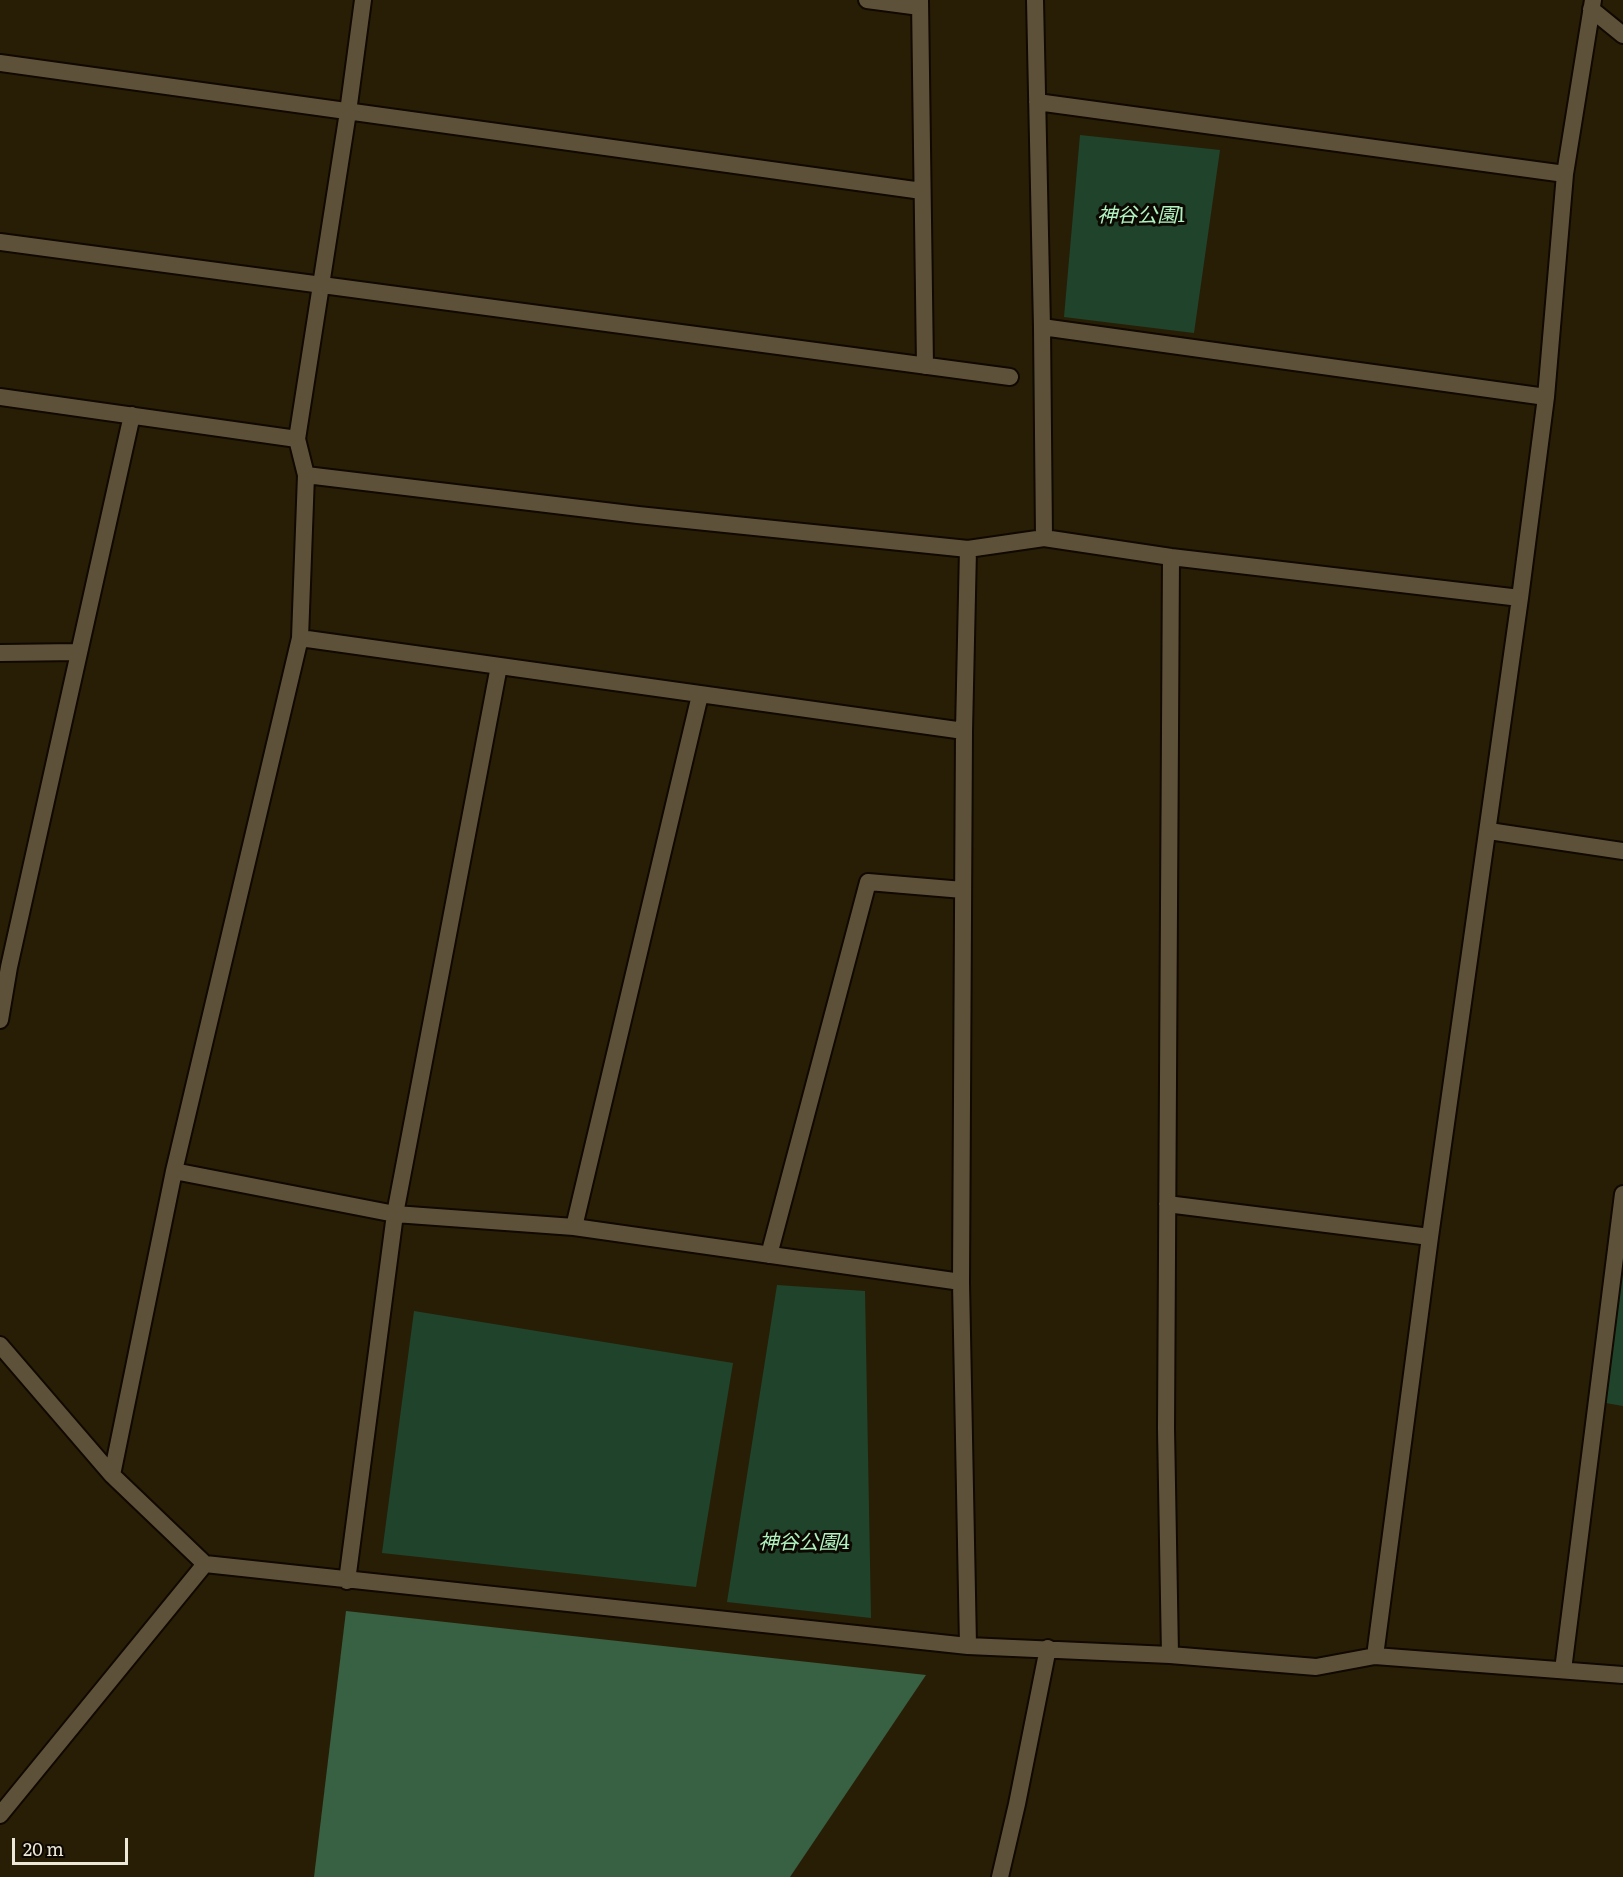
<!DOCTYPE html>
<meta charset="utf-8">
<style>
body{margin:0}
#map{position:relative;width:1623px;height:1877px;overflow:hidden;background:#281e06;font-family:Literata,serif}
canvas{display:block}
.scale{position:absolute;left:12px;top:1838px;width:116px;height:27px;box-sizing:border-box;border:3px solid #ede7d8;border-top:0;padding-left:8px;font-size:18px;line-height:21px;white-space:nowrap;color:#ede7d8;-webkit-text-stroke:4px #0d0902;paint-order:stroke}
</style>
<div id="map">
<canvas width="1623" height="1877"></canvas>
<div class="scale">20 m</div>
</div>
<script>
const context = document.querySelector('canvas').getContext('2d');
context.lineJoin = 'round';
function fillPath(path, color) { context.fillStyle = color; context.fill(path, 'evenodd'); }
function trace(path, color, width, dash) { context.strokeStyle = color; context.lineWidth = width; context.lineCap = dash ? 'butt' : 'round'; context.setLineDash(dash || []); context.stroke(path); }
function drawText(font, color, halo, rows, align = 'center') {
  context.font = font + ' Literata,"Noto Sans JP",serif'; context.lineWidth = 6; context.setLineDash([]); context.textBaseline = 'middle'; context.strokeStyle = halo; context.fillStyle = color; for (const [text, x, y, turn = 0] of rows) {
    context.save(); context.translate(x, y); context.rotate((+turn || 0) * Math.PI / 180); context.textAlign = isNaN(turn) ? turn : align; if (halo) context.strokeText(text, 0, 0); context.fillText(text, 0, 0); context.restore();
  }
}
const green = new Path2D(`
 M 1080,135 L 1220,150 L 1194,333 L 1064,317 Z
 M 1623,1227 L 1623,1406 L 1600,1402 Z
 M 777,1285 L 865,1291 L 871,1618 L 727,1602 Z
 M 414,1311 L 733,1363 L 696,1587 L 382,1553 Z`);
const forest = new Path2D(`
 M 346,1611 L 926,1675 L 790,1877 L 314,1877 Z`);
const minor = new Path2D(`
 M 867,0 L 920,7
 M 920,0 L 925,366
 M 1035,0 L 1042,327 L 1044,538
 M 1591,9 L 1623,35
 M 0,63 L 922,191
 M 1037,102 L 1565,174
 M 0,242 L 1010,377
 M 1042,327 L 1546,397
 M 0,397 L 297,439
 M 306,475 L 638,515 L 968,549 L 1044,538 L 1171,557 L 1520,598
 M 968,549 L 964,731 L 961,1282 L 968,1646
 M 300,638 L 964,731
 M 0,653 L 79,652
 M 1489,831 L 1623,851
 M 0,1020 L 9,967 L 132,415
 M 174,1171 L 395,1214 L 574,1227 L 961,1282
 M 1167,1204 L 1430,1237
 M 574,1227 L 700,695
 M 769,1255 L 868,882 L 963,890
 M 0,1345 L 112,1475 L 205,1564 L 968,1646 L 1170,1655 L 1316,1667 L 1375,1656 L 1623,1675
 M 112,1475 L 174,1171 L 300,638 L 306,475 L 297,439 L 348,112 L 363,0
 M 347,1581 L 395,1214 L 499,666
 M 1170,1655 L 1166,1428 L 1171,557
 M 1375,1656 L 1430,1237 L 1520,598 L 1546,397 L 1565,174 L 1593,0
 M 1563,1670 L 1623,1194
 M 0,1815 L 205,1564
 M 1000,1877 L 1017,1804 L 1048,1648`);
const parkNames = [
 ["神谷公園1",1141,216],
 ["神谷公園4",804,1543]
];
fillPath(green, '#20442b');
fillPath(forest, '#386042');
trace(minor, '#110800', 20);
trace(minor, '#5d5239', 16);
drawText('italic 20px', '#b0f3c0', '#0d0902', parkNames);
</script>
